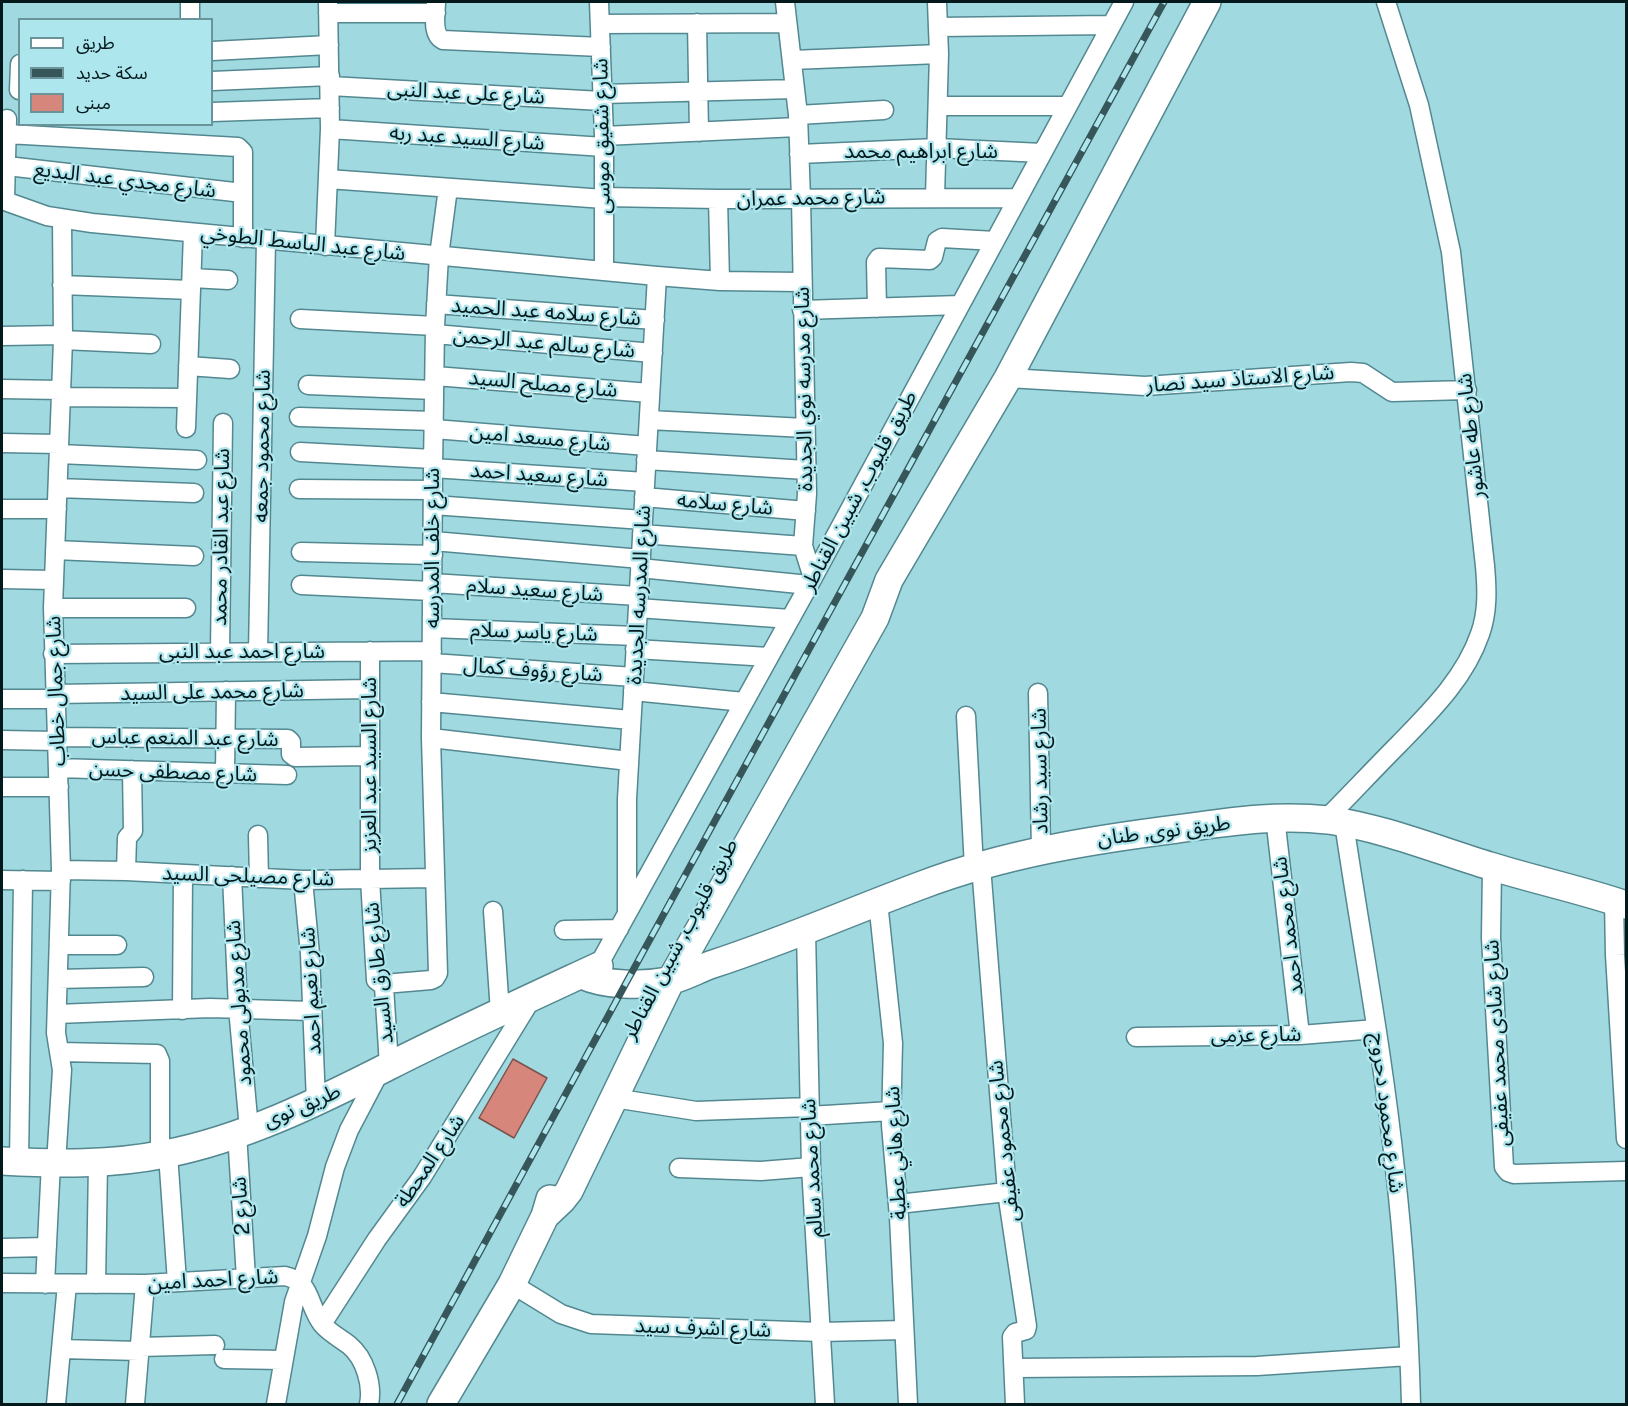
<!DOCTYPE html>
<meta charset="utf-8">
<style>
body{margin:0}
#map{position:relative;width:1628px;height:1406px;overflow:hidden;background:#a1d9e1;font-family:"Public Sans","Noto Sans Arabic",sans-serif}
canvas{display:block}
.frame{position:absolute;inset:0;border:3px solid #04191c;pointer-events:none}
.legend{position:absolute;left:18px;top:18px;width:195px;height:108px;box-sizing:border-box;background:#aee6ee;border:2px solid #6a949a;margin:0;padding:8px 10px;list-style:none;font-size:18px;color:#04191c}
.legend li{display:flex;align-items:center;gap:12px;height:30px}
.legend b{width:30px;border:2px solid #6a949a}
</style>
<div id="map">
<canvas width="1628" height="1406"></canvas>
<div class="frame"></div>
<ul class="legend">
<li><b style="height:8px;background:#fff"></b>طريق</li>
<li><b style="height:8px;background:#36565a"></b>سكة حديد</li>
<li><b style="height:16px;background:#d7867b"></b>مبنى</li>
</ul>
</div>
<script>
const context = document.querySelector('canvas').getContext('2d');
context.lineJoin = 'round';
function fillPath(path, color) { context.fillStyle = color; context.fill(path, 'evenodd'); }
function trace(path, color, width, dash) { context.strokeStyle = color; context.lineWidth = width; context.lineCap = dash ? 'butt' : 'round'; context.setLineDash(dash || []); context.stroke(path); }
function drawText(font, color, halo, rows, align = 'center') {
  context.font = font + ' "Public Sans","Noto Sans Arabic",sans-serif'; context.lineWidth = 4.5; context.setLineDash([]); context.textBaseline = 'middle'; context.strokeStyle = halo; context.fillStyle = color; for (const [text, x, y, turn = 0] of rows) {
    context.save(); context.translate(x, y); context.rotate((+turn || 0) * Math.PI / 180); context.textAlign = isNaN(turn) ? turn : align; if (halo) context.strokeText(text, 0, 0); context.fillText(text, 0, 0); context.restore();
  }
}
const building = new Path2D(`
 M 513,1059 L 547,1078 L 514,1138 L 479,1118 Z`);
const street = new Path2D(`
 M 190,2 L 190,20
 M 436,2 C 436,13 431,34 443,40 L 601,47
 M 599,2 L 604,136 L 604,271
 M 785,2 L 798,115 L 801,199 L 807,494 L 803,546 L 813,578
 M 328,13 L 436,13
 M 697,23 L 699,132
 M 600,24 L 787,23
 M 938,27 L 1111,25
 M 212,51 L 329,45
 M 792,60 L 939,54
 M 212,81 L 330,76
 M 330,86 L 602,101
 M 19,90 L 20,64
 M 602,94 L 795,89
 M 938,106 L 1068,106
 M 212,112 L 330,108
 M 798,115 L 884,110
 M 330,129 L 604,147
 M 7,134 L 238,147 L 243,152 L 243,238
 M 604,136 L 798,127
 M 799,154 L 937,148 L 1042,153
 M 7,166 L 243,193
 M 328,179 L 604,199
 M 604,197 L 718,199 L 1018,198
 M 935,197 L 939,54 L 937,2
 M 718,199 L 720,281
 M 2,200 L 47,216 L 92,223 L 657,276 L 720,281 L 801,282
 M 5,200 L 7,119
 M 325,246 L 330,129 L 328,2
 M 192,278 L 228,280
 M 62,285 L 191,290
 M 436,304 L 655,320
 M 877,308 L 876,262 L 879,258 L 930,260 L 933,257 L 937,241 L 942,238 L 995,241
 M 802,310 L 960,305
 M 300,319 L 435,326
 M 435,334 L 653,353
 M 2,336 L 63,335
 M 63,340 L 151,344
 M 188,366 L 230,369
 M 435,376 L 650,393
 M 1008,378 L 1145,386 L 1351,372 L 1363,373 L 1392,392 L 1467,390
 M 308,385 L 434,390
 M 2,389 L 61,390
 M 61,397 L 187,398
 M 299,417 L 434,421
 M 649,420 L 805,428
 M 186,428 L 193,233
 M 434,429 L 647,446
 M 2,443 L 59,444
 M 300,452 L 433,459
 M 59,454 L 197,460
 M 646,460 L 806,470
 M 433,468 L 645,482
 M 58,488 L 194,493
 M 299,489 L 433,490
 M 644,497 L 806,511
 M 433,505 L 643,520
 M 2,509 L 57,509
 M 642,534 L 803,546
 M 433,541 L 641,559
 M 55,550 L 194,556
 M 301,552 L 433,555
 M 640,568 L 809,585
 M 2,579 L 53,580
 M 432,583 L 638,596
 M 301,585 L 432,591
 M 53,608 L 186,608
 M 638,608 L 790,619
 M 432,628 L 636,636
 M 635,649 L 769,657
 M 370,651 L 370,879 L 376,980 L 384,986 L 389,1066
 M 220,652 L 223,423
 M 258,652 L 266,240
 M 53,654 L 432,651
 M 432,663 L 634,677
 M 633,691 L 744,702
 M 1038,693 L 1041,850
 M 55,694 L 370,689
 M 2,699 L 55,699
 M 431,702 L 631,720
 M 966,716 L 974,868
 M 57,737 L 288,739 L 291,742 L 291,754 L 295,757 L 370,756
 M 431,738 L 629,761
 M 2,740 L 57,741
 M 58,768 L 287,775
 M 225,773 L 226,691
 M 2,787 L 59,787
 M 1275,817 L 1300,1035
 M 1325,820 C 1350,795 1374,769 1399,744 C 1430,712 1465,678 1480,634 C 1488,612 1487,589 1485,566 L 1451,252 L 1419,105 L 1386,2
 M 1344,823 C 1361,938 1383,1053 1395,1169 C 1404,1247 1409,1326 1411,1404
 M 258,835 L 259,878
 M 981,866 L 1007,1192 L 1027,1326 L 1026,1330 L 1015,1333 L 1012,1337 L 1015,1404
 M 1492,867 L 1491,938 L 1504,1167 L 1508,1172 L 1514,1174 L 1626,1171
 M 61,870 L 126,871 L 303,880 L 434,878
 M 126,871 L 127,838 L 133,831 L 132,770
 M 232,876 L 238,1008 L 249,1129
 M 2,880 L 61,881
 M 303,880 L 310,954 L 316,1102
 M 1614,900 L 1615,955 L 1626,1139
 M 878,902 L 893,1043 L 891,1125 L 899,1217 L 908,1404
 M 493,911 L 500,1012
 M 627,913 L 627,799 L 657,276
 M 564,930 L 619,929
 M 806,931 L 811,1167 L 825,1404
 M 60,945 L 117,945
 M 595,975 L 598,966 L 809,585 L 1124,2
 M 58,979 L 144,977
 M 384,984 L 431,980 L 435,978 L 438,973 L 431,738 L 433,468 L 435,326 L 439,256 L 448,188
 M 182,1010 L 183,874
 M 57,1014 L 210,1008 L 312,1011
 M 1136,1037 L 1300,1035 L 1376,1029
 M 59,1052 L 157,1054 L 160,1061 L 160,1155
 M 614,1098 L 696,1111 L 809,1107
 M 809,1116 L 891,1111
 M 237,1133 L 246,1278
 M 168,1154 L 177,1282
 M 19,1162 L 23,880
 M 56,1163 L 62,1070 L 56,1033 L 61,870 L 53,608 L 63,340 L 62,219
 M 679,1168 L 761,1171 L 811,1167
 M 898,1204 L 1007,1192
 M 2,1248 L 47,1247
 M 2,1283 L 145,1284 L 285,1276 C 313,1282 307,1306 323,1325 C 330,1333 340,1338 349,1345 C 365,1358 373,1385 369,1404
 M 45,1284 L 51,1163
 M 96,1284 L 98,1163
 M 512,1284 L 561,1314 L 591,1324 L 821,1332 L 904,1330
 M 322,1324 L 377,1239 L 422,1177 L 532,998
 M 140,1347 L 215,1345
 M 61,1349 L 139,1351
 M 224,1359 L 283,1360
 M 1014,1368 L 1257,1366 L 1409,1356
 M 56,1404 L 67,1284
 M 135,1404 L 145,1284
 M 276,1404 L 294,1302 L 317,1236 L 335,1167 L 349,1130 L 380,1071`);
const secondary = new Path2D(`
 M 582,975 C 606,986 642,986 668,981 C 683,978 698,969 713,964 C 784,941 852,911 922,885 C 1004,854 1090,840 1177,829 C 1227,822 1277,814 1328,820 C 1384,828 1437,850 1490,866 C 1535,880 1582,890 1626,905
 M 2,1161 C 56,1164 111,1165 165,1154 C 243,1139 318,1102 389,1066 C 458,1031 528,999 599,966
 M 545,1216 L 562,1200 L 569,1191 L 671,980 L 875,618 L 889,580 L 1008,378 L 1207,2
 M 441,1404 L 512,1284 L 545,1216 L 550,1199`);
const rail = new Path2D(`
 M 397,1404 L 626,983 L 1164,2`);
const streetNames = [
 ["شارع على عبد النبى",466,93,3],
 ["شارع شفيق موسى",602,136,-91],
 ["شارع السيد عبد ربه",467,138,4],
 ["شارع ابراهيم محمد",921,152],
 ["شارع مجدي عبد البديع",125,180,7],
 ["شارع محمد عمران",811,198,-1],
 ["شارع عبد الباسط الطوخي",303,243,6],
 ["شارع سلامه عبد الحميد",546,312,4],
 ["شارع سالم عبد الرحمن",544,343,5],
 ["شارع الاستاذ سيد نصار",1240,379,-4],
 ["شارع مصلح السيد",543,384,5],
 ["شارع مدرسه نوي الجديدة",804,389,-91],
 ["شارع طه عاشور",1471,436,-96],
 ["شارع مسعد امين",540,438,5],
 ["شارع محمود جمعه",262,446,-89],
 ["شارع سعيد احمد",539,475,4],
 ["طريق قليوب, شبين القناطر",859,491,-62],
 ["شارع سلامه",725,504,5],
 ["شارع عبد القادر محمد",221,537,-89],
 ["شارع خلف المدرسه",433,548,-90],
 ["شارع سعيد سلام",535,590,4],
 ["شارع المدرسه الجديدة",639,595,-87],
 ["شارع ياسر سلام",534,632,2],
 ["شارع احمد عبد النبى",242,652],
 ["شارع رؤوف كمال",533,670,4],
 ["شارع جمال خطاب",56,691,-92],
 ["شارع محمد على السيد",212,692,-1],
 ["شارع عبد المنعم عباس",185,738,1],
 ["شارع السيد عبد العزيز",370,765,-90],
 ["شارع سيد رشاد",1040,771,-91],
 ["شارع مصطفى حسن",173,772,2],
 ["طريق نوى, طنان",1164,831,-7],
 ["شارع مصيلحى السيد",248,876,2],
 ["شارع محمد احمد",1288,926,-97],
 ["طريق قليوب, شبين القناطر",680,939,-62],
 ["شارع طارق السيد",379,973,-96],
 ["شارع نعيم احمد",311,991,-93],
 ["شارع مدبولى محمود",239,1003,-94],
 ["شارع عزمى",1256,1035,-1],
 ["شارع شادى محمد عفيفى",1497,1043,-93],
 ["طريق نوى",302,1106,-23],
 ["شارع محمود دحروج",1387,1113,83],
 ["شارع محمود عفيفى",1004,1141,-96],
 ["شارع هاني عطية",896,1153,-93],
 ["شارع المحطة",430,1161,-56],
 ["شارع محمد سالم",812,1168,-93],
 ["شارع 2",241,1206,-94],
 ["شارع احمد امين",213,1280,-3],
 ["شارع اشرف سيد",703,1328,2]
];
fillPath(building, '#d7867b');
trace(building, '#7c524c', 1.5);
trace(street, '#538890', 21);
trace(secondary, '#538890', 30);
trace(street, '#fff', 18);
trace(secondary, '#fff', 27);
trace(rail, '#36565a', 7);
trace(rail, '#aee6ee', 4.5, [14]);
drawText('21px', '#04191c', '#aee6ee', streetNames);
</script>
